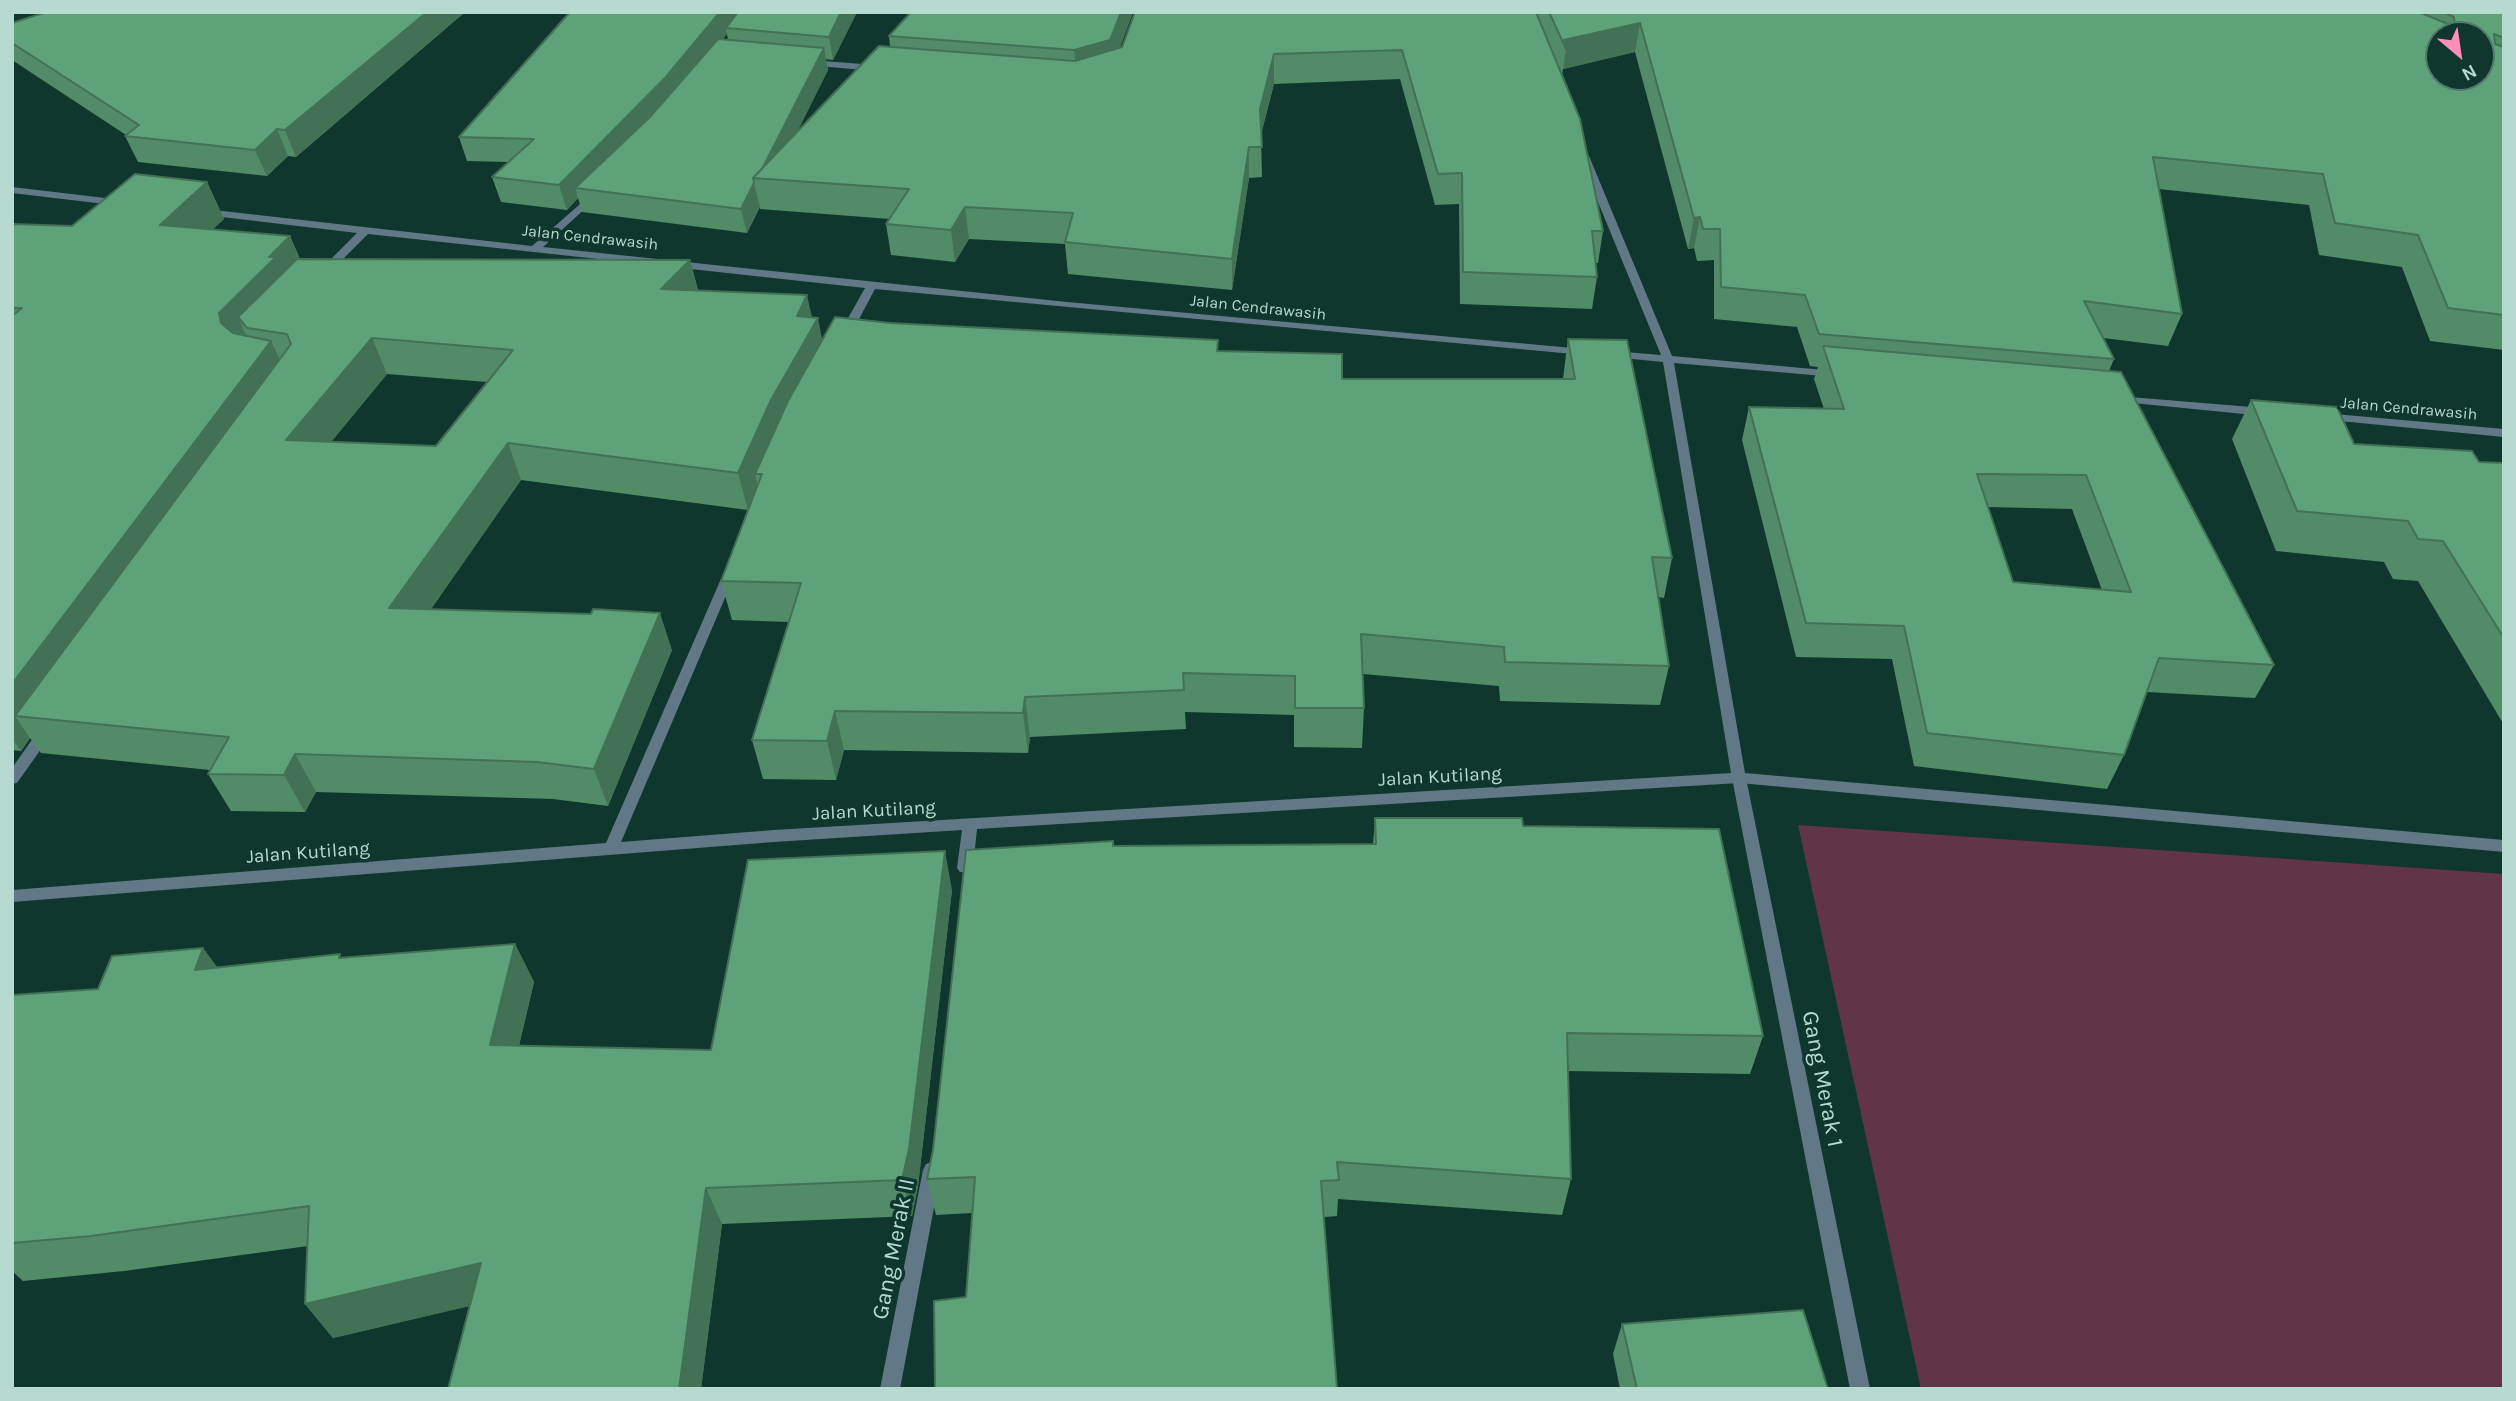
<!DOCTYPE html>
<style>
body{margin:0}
#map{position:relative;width:2516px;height:1401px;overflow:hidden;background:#0f372e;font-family:Karla,sans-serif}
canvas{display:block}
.frame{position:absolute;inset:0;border:14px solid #b7dad0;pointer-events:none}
.north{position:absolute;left:2425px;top:21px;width:70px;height:70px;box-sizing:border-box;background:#0f372e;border:2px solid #52786f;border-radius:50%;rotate:151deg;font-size:19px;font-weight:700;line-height:28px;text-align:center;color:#b7dad0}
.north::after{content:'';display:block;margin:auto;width:24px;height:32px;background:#ff8ebb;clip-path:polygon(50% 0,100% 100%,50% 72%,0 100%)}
</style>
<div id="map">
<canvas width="2516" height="1401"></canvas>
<div class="frame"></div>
<div class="north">N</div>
</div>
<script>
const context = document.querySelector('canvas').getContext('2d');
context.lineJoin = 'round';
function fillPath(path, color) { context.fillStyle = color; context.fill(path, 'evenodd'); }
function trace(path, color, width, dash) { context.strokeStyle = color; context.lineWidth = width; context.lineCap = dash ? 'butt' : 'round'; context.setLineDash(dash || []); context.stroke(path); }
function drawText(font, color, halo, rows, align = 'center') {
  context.font = font + ' Karla,sans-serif'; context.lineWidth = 7; context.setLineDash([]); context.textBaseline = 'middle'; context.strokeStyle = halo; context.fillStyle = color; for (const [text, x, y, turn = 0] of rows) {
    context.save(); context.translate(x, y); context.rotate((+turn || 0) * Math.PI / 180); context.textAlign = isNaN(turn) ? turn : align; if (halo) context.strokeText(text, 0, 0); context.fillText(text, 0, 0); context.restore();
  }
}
const green = new Path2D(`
 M 1798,825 L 2504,874 L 2504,1389 L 1921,1389 Z`);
const lane = new Path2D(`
 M 1739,773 L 1744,774 L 1746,778 L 1870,1389 L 1850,1389 L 1732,778 L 1734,774 Z`);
const street = new Path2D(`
 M 809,60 L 876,65 L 880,68 L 876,71 L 806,65 L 805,63 Z
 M 1584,153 L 1589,156 L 1672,356 L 1835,371 L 1841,374 L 1835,377 L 1674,363 L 1745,773 L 2504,840 L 2504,852 L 1739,783 L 977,829 L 973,868 L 970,872 L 960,872 L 957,868 L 962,830 L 774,842 L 12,902 L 12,890 L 606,843 L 724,572 L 730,568 L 736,572 L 621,842 L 774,830 L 1731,773 L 1663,362 L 1612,357 L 1606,354 L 1612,351 L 1661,355 L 1579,156 Z
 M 12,187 L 122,200 L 127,203 L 122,206 L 12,193 Z
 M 594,192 L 598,193 L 598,197 L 543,247 L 1067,302 L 1584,349 L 1590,352 L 1584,355 L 875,289 L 850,336 L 844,339 L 838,336 L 865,288 L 368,234 L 329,273 L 325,274 L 320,271 L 321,269 L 357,233 L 205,215 L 200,212 L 205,209 L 532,246 Z
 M 2117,396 L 2264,408 L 2270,412 L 2264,416 L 2113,401 L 2113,397 Z
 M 2323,413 L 2504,429 L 2504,437 L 2319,419 L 2317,417 Z
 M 46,726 L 51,727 L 53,731 L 51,735 L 17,783 L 12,784 L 12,768 L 41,727 Z
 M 932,1162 L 938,1164 L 941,1170 L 900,1389 L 880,1389 L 923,1170 L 926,1164 Z`);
const wall = new Path2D(`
 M 46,12 L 465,12 L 296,157 L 288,156 L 267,176 L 138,162 L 125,136 L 126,135 L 12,60 L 12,23 Z
 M 570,12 L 857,12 L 833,60 L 826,59 L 828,70 L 797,132 L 890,46 L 889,36 L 1133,12 L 1120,47 L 1122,47 L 1135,12 L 2504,12 L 2504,350 L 2430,341 L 2402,267 L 2319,255 L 2309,205 L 2159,189 L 2182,314 L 2168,346 L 2103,338 L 2114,359 L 2109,371 L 2274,665 L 2255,698 L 2147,692 L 2124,755 L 2107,789 L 1914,766 L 1892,659 L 1796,657 L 1742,440 L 1749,407 L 1824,409 L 1814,379 L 1818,367 L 1810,366 L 1797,327 L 1714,319 L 1714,260 L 1697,261 L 1694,248 L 1688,249 L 1635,52 L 1563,69 L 1562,76 L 1603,231 L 1598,263 L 1596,263 L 1597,277 L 1592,309 L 1460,304 L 1459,204 L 1435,205 L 1400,79 L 1274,84 L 1261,134 L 1262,177 L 1249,178 L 1232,290 L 1068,274 L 1065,244 L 969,239 L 955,262 L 891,255 L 886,224 L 890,219 L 760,209 L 760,207 L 747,233 L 582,212 L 578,198 L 567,210 L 501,202 L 492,177 L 508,162 L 467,161 L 459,137 ZM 727,34 L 728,40 L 722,40 ZM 1988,507 L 2072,509 L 2102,590 L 2013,582 Z
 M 207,182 L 224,219 L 212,230 L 290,236 L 300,259 L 690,260 L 698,290 L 812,318 L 822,339 L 890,323 L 1219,351 L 1342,379 L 1563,379 L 1568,339 L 1672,558 L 1664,598 L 1658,597 L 1669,666 L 1660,705 L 1500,701 L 1499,686 L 1363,674 L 1364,708 L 1362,748 L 1294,747 L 1294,715 L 1185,712 L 1186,729 L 1030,737 L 1028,753 L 844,750 L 836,780 L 763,779 L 752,740 L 789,622 L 732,620 L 721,581 L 754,496 L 748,510 L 521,480 L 431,609 L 672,650 L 608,806 L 553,799 L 316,792 L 305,812 L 231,811 L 208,774 L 210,770 L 41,753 L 30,738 L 21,751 L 12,750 L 12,224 L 72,226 ZM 387,374 L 487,382 L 436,446 L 331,442 Z
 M 2251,400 L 2354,444 L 2479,462 L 2504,463 L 2504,725 L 2418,581 L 2393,579 L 2384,562 L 2276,551 L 2232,439 Z
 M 1375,818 L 1523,826 L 1763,1036 L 1750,1074 L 1568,1071 L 1571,1179 L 1562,1215 L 1338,1199 L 1337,1216 L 1324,1217 L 966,1297 L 972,1213 L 936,1215 L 927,1179 L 1114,846 L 1373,844 Z
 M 952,890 L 918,1186 L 912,1216 L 722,1224 L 701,1389 L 448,1389 L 469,1306 L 333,1338 L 305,1304 L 308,1246 L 124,1271 L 23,1281 L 12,1271 L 12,995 L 98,989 L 203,948 L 217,967 L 515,944 L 534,982 L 519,1046 L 711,1050 Z
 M 1622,1324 L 1828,1389 L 1620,1389 L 1613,1354 Z`);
const shadedWall = new Path2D(`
 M 427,12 L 465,12 L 296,157 L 285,130 Z
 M 720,12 L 744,12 L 726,28 L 727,34 L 671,102 L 575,188 L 578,198 L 567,210 L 559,185 Z
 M 841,12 L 857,12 L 833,60 L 829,37 Z
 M 1121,12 L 1133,12 L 1112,69 L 1077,79 L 1074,50 Z
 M 1640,23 L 1635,52 L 1563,69 L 1566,49 L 1564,40 Z
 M 824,48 L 828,70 L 773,180 L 757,178 Z
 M 1274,54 L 1274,84 L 1260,139 L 1260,109 Z
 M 277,129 L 288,156 L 267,176 L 255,150 Z
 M 1249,147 L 1249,178 L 1232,290 L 1232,259 Z
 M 207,182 L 224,219 L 178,263 L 160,225 Z
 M 754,183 L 760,207 L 747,233 L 741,209 Z
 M 965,207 L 969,239 L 955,262 L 951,230 Z
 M 1700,217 L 1694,248 L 1688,249 L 1694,218 Z
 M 290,236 L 306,274 L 238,317 L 248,340 L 240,361 L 221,323 L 219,313 L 269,257 Z
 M 690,260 L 699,295 L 661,289 Z
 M 807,295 L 814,326 L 818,318 L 825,354 L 762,474 L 755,474 L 758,486 L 748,510 L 738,473 L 771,400 L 797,316 Z
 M 372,338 L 387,374 L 303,476 L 286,440 Z
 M 271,341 L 289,379 L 15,716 L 30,738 L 21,751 L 12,739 L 12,684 Z
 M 508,443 L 521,480 L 406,645 L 389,608 Z
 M 660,613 L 672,650 L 608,806 L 594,769 Z
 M 1025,697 L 1030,737 L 1028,753 L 1023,713 Z
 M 835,711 L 844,750 L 836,780 L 827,741 Z
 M 295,754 L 316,792 L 305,812 L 284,775 Z
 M 945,851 L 952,890 L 918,1186 L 912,1216 L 902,1180 Z
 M 515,944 L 534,982 L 510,1083 L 490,1045 Z
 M 203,948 L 230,986 L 195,970 Z
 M 706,1188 L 722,1224 L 701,1389 L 679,1389 Z
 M 481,1263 L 504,1298 L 333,1338 L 305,1304 Z`);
const building = new Path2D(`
 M 46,12 L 427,12 L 285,130 L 277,129 L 255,150 L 125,136 L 139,125 L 12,43 L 12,23 Z
 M 570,12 L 720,12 L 665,78 L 559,185 L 492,177 L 534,139 L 459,137 Z
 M 738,12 L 841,12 L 829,37 L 726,28 Z
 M 911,12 L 1121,12 L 1110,40 L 1074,50 L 889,36 Z
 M 1135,12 L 1536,12 L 1580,119 L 1603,231 L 1592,231 L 1597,277 L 1463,272 L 1462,173 L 1438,174 L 1402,50 L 1274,54 L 1260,109 L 1262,147 L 1249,147 L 1232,259 L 1065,242 L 1073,213 L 965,207 L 951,230 L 886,224 L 909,189 L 753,178 L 879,46 L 1075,61 L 1122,47 Z
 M 1549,12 L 2419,12 L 2455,27 L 2454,17 L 2443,12 L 2504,12 L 2504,38 L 2494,34 L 2495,44 L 2504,47 L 2504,315 L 2448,308 L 2418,235 L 2335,223 L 2323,174 L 2153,157 L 2182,314 L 2084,301 L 2114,359 L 1819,334 L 1805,295 L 1721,287 L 1720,229 L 1703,229 L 1700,217 L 1694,218 L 1640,23 L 1564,40 L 1566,49 ZM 2439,35 L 2481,35 L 2481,77 L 2439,77 Z
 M 718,39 L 824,48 L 762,169 L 753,178 L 754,183 L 741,209 L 575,188 L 650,117 Z
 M 135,174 L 207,182 L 160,225 L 290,236 L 269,257 L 276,257 L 219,313 L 221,323 L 233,333 L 271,341 L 12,684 L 12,316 L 22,308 L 12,308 L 12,224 L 72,226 Z
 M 297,259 L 690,260 L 661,289 L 807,295 L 797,316 L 818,318 L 771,400 L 738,473 L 508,443 L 389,608 L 591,614 L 593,609 L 660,613 L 594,769 L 537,762 L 295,754 L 284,775 L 208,774 L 229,737 L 15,716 L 291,344 L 287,334 L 247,328 L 238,317 ZM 372,338 L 513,350 L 436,446 L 286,440 Z
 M 835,317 L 890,323 L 1218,340 L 1217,351 L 1342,354 L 1342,379 L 1575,379 L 1568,339 L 1627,340 L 1672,558 L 1652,557 L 1669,666 L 1505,662 L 1504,647 L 1361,634 L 1364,708 L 1295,708 L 1295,676 L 1183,673 L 1184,690 L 1025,697 L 1023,713 L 835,711 L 827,741 L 752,740 L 801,583 L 721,581 L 762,474 L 755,474 L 788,401 Z
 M 1823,346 L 2121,372 L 2274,665 L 2159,658 L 2124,755 L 1927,733 L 1904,626 L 1806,623 L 1749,407 L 1844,409 ZM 1977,474 L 2086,475 L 2131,592 L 2013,582 Z
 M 2251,400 L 2337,407 L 2354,444 L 2472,451 L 2479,462 L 2504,463 L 2504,638 L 2443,541 L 2418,539 L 2408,521 L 2297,511 Z
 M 1375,818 L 1522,818 L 1523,826 L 1719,829 L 1763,1036 L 1567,1033 L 1571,1179 L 1337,1162 L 1339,1180 L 1321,1181 L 1337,1389 L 935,1389 L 934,1301 L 966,1297 L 975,1177 L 927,1179 L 933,1150 L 966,850 L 1113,841 L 1113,846 L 1376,844 Z
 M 945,851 L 909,1149 L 902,1180 L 706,1188 L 679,1389 L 448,1389 L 481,1263 L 305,1304 L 309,1206 L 91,1236 L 12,1243 L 12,995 L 98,989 L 112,956 L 203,948 L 195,970 L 340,954 L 339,958 L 515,944 L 490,1045 L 711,1050 L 748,860 Z
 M 1803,1310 L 1828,1389 L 1637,1389 L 1622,1324 Z`);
const farStreetnames = [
 ["Jalan Cendrawasih",590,238,6],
 ["Jalan Cendrawasih",1258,308,6],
 ["Jalan Cendrawasih",2409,409,5]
];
const streetNames = [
 ["Jalan Kutilang",1440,777,-3],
 ["Jalan Kutilang",874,811,-3],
 ["Jalan Kutilang",308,853,-4]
];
const nearStreetnames = [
 ["Gang Merak 1",1822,1079,79],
 ["Gang Merak II",894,1249,-79]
];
fillPath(green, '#623546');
fillPath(lane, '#617987');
fillPath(street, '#617987');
fillPath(wall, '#518b68');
fillPath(shadedWall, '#427155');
fillPath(building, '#5ea279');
trace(building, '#427155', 2);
drawText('16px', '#b7dad0', '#0f372e', farStreetnames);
drawText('19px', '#b7dad0', '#0f372e', streetNames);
drawText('23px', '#b7dad0', '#0f372e', nearStreetnames);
</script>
